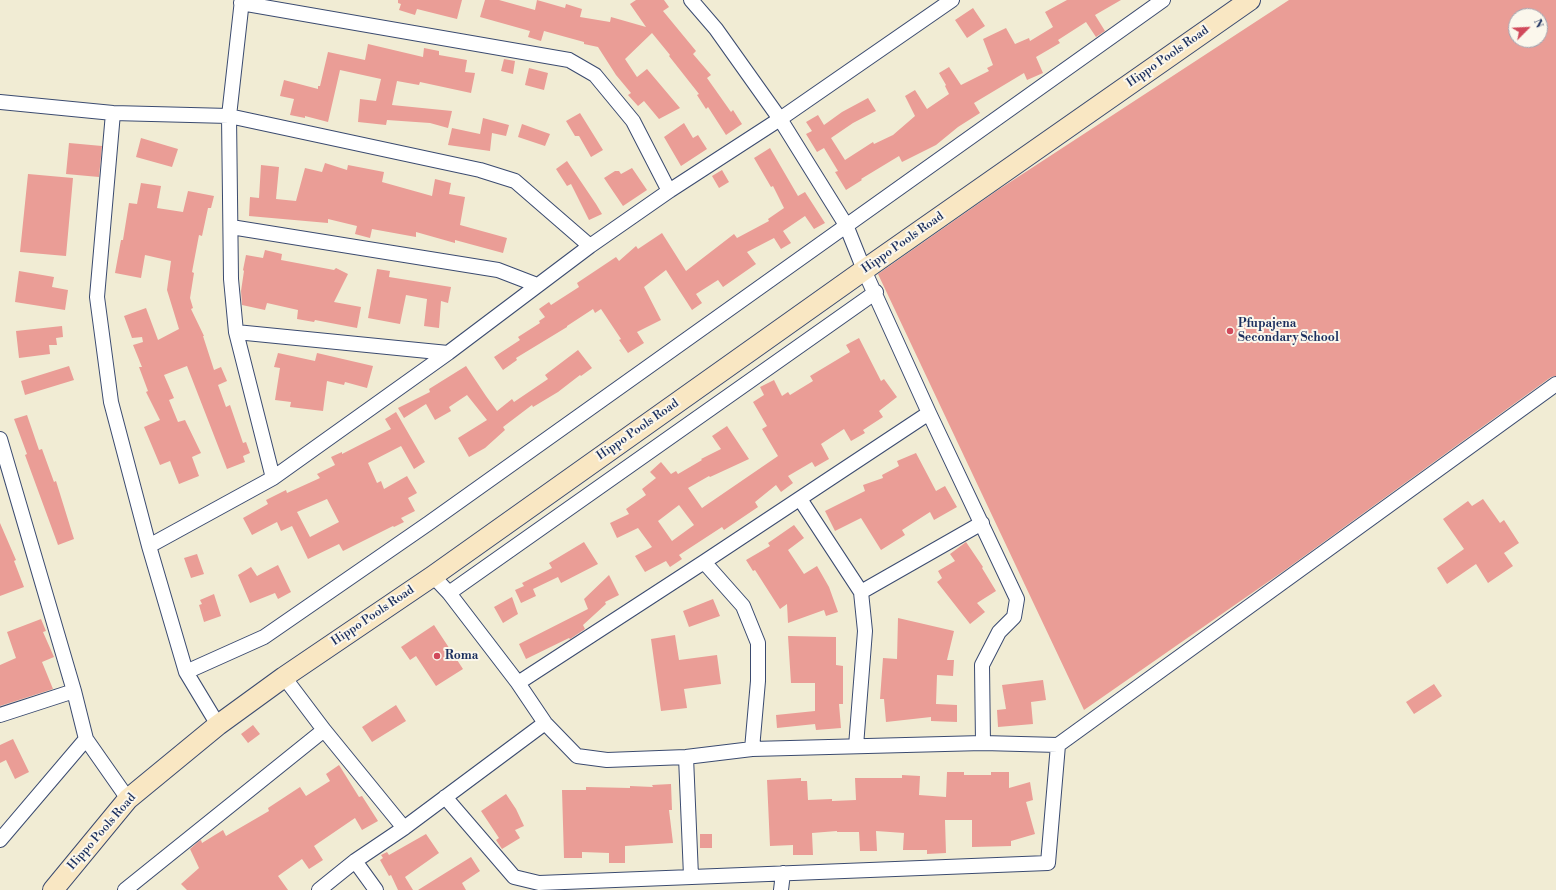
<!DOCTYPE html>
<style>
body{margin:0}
#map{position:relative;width:1556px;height:890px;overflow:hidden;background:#f1ecd4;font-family:"Libre Bodoni",serif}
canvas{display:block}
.north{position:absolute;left:1508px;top:8px;width:40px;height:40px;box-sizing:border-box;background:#fbf7ec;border:1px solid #a1a7b3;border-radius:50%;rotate:66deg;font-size:11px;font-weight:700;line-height:16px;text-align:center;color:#1b2f5e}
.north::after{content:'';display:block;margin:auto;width:14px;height:18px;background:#d1495b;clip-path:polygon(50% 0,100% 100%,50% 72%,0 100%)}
</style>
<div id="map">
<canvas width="1556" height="890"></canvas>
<div class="north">N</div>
</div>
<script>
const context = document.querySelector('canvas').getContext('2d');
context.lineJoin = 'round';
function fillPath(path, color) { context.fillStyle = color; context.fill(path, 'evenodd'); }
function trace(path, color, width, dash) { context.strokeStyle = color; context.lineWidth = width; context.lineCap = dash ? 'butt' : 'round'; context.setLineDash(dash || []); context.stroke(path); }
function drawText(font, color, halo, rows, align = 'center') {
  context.font = font + ' "Libre Bodoni",serif'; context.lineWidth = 4; context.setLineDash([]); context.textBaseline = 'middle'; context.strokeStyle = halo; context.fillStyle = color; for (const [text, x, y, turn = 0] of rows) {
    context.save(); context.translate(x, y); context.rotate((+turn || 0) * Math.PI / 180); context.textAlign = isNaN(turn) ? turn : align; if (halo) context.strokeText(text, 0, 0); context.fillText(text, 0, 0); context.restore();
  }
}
const building = new Path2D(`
 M 398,0 L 462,0 L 457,19 L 417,9 L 415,15 L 399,10 L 401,4 L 398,3 Z
 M 485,0 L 499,0 L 535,10 L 537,0 L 565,8 L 566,4 L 582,9 L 580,17 L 610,22 L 611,17 L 646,27 L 630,4 L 636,0 L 664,0 L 669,7 L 663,11 L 696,51 L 693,54 L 711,75 L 707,78 L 731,112 L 733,110 L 742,124 L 726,135 L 708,107 L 706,109 L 697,95 L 699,94 L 669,56 L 670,55 L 652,33 L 625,59 L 637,77 L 647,69 L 680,108 L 659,119 L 644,101 L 638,106 L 628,95 L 631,93 L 616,75 L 598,47 L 584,44 L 584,42 L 544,31 L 541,41 L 528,37 L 530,31 L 480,17 Z
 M 1067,0 L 1121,0 L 1095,15 L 1105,31 L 1096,37 L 1086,22 L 1058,40 L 1060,43 L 1036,57 L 1043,73 L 1027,80 L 1024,73 L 974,103 L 980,113 L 958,127 L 936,145 L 902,162 L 899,156 L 861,179 L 862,180 L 846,190 L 835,172 L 838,171 L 824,148 L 817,152 L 806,134 L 812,131 L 806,122 L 818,115 L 824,125 L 842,112 L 868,98 L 876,111 L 853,123 L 831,138 L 845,160 L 873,142 L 874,144 L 893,135 L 915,116 L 905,96 L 915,90 L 927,109 L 949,94 L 945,86 L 946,85 L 939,73 L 949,67 L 961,85 L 989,71 L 987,68 L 993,65 L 983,39 L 1006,28 L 1015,44 L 1029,38 L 1030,41 L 1053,27 L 1045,12 Z
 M 1289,0 L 1556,0 L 1556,376 L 1551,377 L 1285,570 L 1084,710 L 878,274 L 998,190 ZM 1516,16 L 1540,16 L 1540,40 L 1516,40 Z
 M 973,8 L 985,26 L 967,38 L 955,20 Z
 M 368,44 L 423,57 L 424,48 L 439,51 L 439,55 L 467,60 L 465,72 L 475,73 L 471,93 L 420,82 L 419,85 L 397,81 L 392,105 L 452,111 L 448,128 L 430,123 L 387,120 L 386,125 L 358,122 L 360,99 L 376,101 L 381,79 L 340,70 L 328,122 L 305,116 L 305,118 L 290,115 L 294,99 L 280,96 L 284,80 L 318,89 L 318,86 L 320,86 L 328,52 L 365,60 Z
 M 504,59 L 515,61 L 513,74 L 501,71 Z
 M 529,68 L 548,73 L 544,90 L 525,85 Z
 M 580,113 L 603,150 L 591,157 L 579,136 L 575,136 L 566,121 Z
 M 483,118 L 509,125 L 506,136 L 492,133 L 490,151 L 448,145 L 452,128 L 480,134 Z
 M 684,123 L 693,138 L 698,135 L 707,149 L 681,166 L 664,137 Z
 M 522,124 L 550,134 L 545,146 L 518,137 Z
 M 141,138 L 178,149 L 172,167 L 136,157 Z
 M 69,143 L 102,146 L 99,177 L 66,174 Z
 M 770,148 L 798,196 L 805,192 L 825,223 L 814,229 L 805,216 L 783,231 L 791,243 L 781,249 L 774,238 L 747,252 L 756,264 L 723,287 L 718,280 L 696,294 L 702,303 L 692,310 L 666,270 L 644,287 L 661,320 L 637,332 L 644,343 L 628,353 L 619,340 L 621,339 L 601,309 L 595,313 L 593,309 L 567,326 L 567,327 L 516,358 L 517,360 L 503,370 L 494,357 L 520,340 L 518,337 L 540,323 L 539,321 L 545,317 L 539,309 L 549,302 L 551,305 L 579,287 L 577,283 L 616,257 L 619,261 L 636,246 L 638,249 L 662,233 L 686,271 L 734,234 L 737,238 L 769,221 L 768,219 L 784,208 L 773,186 L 771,187 L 754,158 Z
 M 567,161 L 596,204 L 602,214 L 589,220 L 571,184 L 567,186 L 556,169 Z
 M 325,163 L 347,170 L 348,165 L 384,172 L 382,182 L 432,196 L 435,179 L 451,183 L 449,194 L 465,197 L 460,225 L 507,238 L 503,253 L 455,240 L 455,243 L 416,232 L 416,237 L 372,229 L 370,238 L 355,234 L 357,226 L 328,219 L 328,223 L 249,216 L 250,197 L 259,198 L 261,165 L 279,167 L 276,199 L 296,201 L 305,168 L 322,172 Z
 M 632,168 L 647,190 L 623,206 L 604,178 L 615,171 L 619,171 L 621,174 Z
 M 722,170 L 729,182 L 719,188 L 712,176 Z
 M 28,174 L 73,178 L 66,256 L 20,252 Z
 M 141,183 L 161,186 L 157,208 L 183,212 L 188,191 L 214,196 L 211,208 L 208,208 L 202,236 L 199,235 L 192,272 L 194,273 L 190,298 L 193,308 L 191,309 L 204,336 L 203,336 L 214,370 L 221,367 L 227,381 L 218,385 L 226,407 L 230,405 L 243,443 L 246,442 L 250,453 L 243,456 L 245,462 L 227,469 L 187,366 L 164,375 L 174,398 L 169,400 L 178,422 L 185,420 L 201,453 L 192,457 L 199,476 L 179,484 L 170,461 L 160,465 L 144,427 L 160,420 L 146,392 L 148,391 L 139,367 L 142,367 L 133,345 L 143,342 L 142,337 L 132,338 L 124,316 L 146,308 L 158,340 L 179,329 L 167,290 L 171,261 L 145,255 L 141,278 L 115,273 L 121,240 L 123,240 L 129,203 L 137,204 Z
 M 265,250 L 282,254 L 281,260 L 334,270 L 336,268 L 348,274 L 334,302 L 361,307 L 357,328 L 315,320 L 314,322 L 297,319 L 298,310 L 267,303 L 265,310 L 242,305 L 241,291 L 244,271 L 243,270 L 246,255 L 263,258 Z
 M 377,269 L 390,271 L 389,277 L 451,287 L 448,303 L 441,301 L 439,328 L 424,326 L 427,299 L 406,295 L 400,324 L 368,318 Z
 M 19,271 L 54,277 L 52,287 L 68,290 L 65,310 L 15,302 Z
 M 62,326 L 63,337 L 56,338 L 57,345 L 49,345 L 50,354 L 19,358 L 16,331 Z
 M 859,338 L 881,381 L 884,379 L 897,397 L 879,411 L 883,417 L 863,430 L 865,433 L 851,441 L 844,429 L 821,444 L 829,459 L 815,467 L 812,462 L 788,476 L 793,483 L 781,492 L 776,485 L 755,502 L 758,507 L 724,530 L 722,527 L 679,555 L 682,559 L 670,567 L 666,561 L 645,572 L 635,556 L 652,547 L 638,528 L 617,538 L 610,523 L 629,514 L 626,509 L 646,495 L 642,489 L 656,478 L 650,472 L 661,462 L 671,474 L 676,471 L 678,474 L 702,460 L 701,459 L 721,449 L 712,436 L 727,426 L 749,459 L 710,477 L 709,476 L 688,488 L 702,508 L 778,456 L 762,429 L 767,426 L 753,402 L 764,395 L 760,387 L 774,380 L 782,396 L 788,392 L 790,395 L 813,381 L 810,376 L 850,352 L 846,345 ZM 679,505 L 694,525 L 672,541 L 658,521 Z
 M 578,350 L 592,368 L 581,376 L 580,375 L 558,392 L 533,407 L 532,405 L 503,427 L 505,430 L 485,448 L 469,457 L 458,438 L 487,420 L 467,395 L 449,407 L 451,411 L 435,420 L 426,404 L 404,418 L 398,408 L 430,392 L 429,389 L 466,366 L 486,396 L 497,411 L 512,399 L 514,402 L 548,379 L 545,375 Z
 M 278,353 L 315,361 L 317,353 L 373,366 L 367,388 L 345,382 L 344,385 L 327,381 L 323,411 L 290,407 L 291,402 L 275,400 L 280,368 L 274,367 Z
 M 69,366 L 74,380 L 25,395 L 21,381 Z
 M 396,412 L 425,462 L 414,469 L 401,446 L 368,463 L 377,483 L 381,481 L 384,489 L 407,476 L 417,493 L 408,498 L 415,511 L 401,518 L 404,522 L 394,527 L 393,526 L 343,551 L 339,544 L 308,559 L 292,526 L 281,531 L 277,522 L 252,535 L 243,518 L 268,504 L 266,500 L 286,490 L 287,493 L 320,478 L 317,474 L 335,465 L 331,457 L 342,452 L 342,454 L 391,429 L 385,419 ZM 327,499 L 339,522 L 310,537 L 297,512 Z
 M 27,415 L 39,450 L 42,449 L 54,482 L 56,481 L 74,539 L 58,545 L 25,455 L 27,454 L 14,419 Z
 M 916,453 L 936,491 L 945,486 L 957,507 L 934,520 L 930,512 L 902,530 L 905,535 L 881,550 L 861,518 L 835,531 L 825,511 L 865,491 L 863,485 L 883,478 L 882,475 L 899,466 L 897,461 Z
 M 1483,499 L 1500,523 L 1504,520 L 1519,543 L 1504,553 L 1513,566 L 1488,583 L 1476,564 L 1447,584 L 1437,568 L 1464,549 L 1443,519 L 1468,501 L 1472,506 Z
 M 0,523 L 16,560 L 14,561 L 24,587 L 0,596 Z
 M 794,525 L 804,538 L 788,550 L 804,574 L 817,566 L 829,587 L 838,612 L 826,616 L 824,610 L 788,623 L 787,604 L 780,609 L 755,570 L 753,571 L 746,560 L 770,546 L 768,543 Z
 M 584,542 L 598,564 L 561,583 L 558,577 L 533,589 L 536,596 L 521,603 L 515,590 L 524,586 L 522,583 L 552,568 L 549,563 Z
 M 966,542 L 983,567 L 982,568 L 996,591 L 977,603 L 985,612 L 970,624 L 937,582 L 942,578 L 938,571 L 955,561 L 950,554 Z
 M 197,554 L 204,574 L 191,578 L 184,558 Z
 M 278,565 L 291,592 L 278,599 L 275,593 L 250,603 L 238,575 L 251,567 L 257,576 Z
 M 609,575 L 619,595 L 605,602 L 606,604 L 583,625 L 585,629 L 570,639 L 569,638 L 526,659 L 519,644 L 588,609 L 584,599 Z
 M 214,594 L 221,616 L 204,622 L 199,605 L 202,604 L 200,600 Z
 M 512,597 L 518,614 L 503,623 L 494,607 Z
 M 713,599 L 720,616 L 689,627 L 683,611 Z
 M 898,618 L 954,631 L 947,660 L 954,660 L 953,676 L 937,675 L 936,704 L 957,705 L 957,722 L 931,721 L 931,717 L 886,722 L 884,699 L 880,699 L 883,658 L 897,659 Z
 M 41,619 L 46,631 L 43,632 L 54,657 L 42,662 L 53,689 L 0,706 L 0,665 L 16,658 L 7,632 Z
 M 434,625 L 463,669 L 436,686 L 416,656 L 410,660 L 401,647 Z
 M 675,635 L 679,660 L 717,655 L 721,684 L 684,689 L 687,708 L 661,711 L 651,639 Z
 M 788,636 L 836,637 L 836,665 L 843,666 L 843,704 L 839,704 L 841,728 L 816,730 L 815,724 L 777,728 L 776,715 L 815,711 L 815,683 L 791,683 Z
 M 1043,680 L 1046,700 L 1031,702 L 1033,724 L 998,727 L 997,710 L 1006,709 L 1002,685 Z
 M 1434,684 L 1442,696 L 1414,714 L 1406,702 Z
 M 396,705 L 406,721 L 372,742 L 362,727 Z
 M 253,725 L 260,734 L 248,743 L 241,734 Z
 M 13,739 L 29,772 L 15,779 L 6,760 L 0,763 L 0,745 Z
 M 339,765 L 359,797 L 362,796 L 378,821 L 362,830 L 355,818 L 314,846 L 323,860 L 309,869 L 302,859 L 278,876 L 288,890 L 187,890 L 181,884 L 199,868 L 190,849 L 199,841 L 201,840 L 202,843 L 223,830 L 226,836 L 269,811 L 268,808 L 300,787 L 306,796 L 330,781 L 326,774 Z
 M 947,772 L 964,772 L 964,775 L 991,775 L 991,772 L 1009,772 L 1009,788 L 1030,782 L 1033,800 L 1026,802 L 1035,834 L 1011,841 L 1011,846 L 972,847 L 972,820 L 945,820 L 946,853 L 927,854 L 927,850 L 903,850 L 904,833 L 876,831 L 877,851 L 860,851 L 859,832 L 837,832 L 837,831 L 812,833 L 813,855 L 793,855 L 793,845 L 770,846 L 767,780 L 801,778 L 801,781 L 807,781 L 808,800 L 832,799 L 832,801 L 856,800 L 855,778 L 902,778 L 902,775 L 920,776 L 919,795 L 946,797 Z
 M 671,784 L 672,810 L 669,810 L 673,843 L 625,846 L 625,863 L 609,863 L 609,853 L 582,852 L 582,858 L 564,858 L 562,790 L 586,790 L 586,787 L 630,788 L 630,786 L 653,787 L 652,785 Z
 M 506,794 L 516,809 L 524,826 L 515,830 L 520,838 L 502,849 L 496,840 L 499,838 L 481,811 Z
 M 426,834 L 439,853 L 405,877 L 413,890 L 398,890 L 391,875 L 389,876 L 380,860 L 383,858 L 381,855 L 387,852 L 389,855 Z
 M 700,834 L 712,834 L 712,848 L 700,848 Z
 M 471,857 L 480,871 L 462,883 L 466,890 L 418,890 Z`);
const street = new Path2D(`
 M 242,0 L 229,116 L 231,279 L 236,332 L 273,478
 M 691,0 L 716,29 L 780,119 L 846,225 L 864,270 L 929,413 L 1017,599 L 1014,617 L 999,632 L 982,665 L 983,743
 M 241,3 L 569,60 L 595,75 L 633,121 L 669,191
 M 0,102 L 113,113 L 229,116 L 480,170 L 515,181 L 590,246
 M 113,113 L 97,297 L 111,402 L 149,546 L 186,672 L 218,725
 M 231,227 L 498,270 L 537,285
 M 236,332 L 448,353
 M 0,439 L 74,691 L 86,739 L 128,799
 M 800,499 L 861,592
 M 149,546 L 273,478 L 448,353 L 590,246 L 669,191 L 780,119 L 952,0
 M 704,562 L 743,606 L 758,643 L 758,681 L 752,749
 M 433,576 L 449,593 L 518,683 L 545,723 L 577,756 L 607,760 L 686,757 L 752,749 L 983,743 L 1058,745 L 1556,384
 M 449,593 L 876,292
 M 186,672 L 264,637 L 429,523 L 1163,0
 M 284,677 L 324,730 L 404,828
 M 518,683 L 704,562 L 929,413
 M 0,715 L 74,691
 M 856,746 L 865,631 L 861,592 L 982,523
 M 686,757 L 691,876
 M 445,797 L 514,877 L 539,883 L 1048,863 L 1058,745
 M 0,840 L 86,739
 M 355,861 L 376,890
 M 125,890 L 324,730
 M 319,890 L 355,861 L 404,828 L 545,723
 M 781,890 L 783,873`);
const secondary = new Path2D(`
 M 53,890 L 128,799 L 218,725 L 284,677 L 433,576 L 864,270 L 1250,0`);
const markers = [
 [1230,331,4,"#d1495b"],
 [437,656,4,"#d1495b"]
];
const streetNames = [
 ["Hippo Pools Road",1168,57,-35],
 ["Hippo Pools Road",903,243,-35],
 ["Hippo Pools Road",638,430,-35],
 ["Hippo Pools Road",373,616,-34],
 ["Hippo Pools Road",102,832,-49]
];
const poiNames = [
 ["Pfupajena",1238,324],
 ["Secondary School",1238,338],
 ["Roma",445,656]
];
fillPath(building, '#ea9d96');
trace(street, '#3b4b70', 16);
trace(secondary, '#3b4b70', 22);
trace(street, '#fff', 14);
trace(secondary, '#f9e7c3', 20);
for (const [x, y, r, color] of markers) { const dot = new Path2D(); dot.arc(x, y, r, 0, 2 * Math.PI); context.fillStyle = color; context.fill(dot); trace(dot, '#fbf7ec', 1.5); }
drawText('12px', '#1b2f5e', '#fbf7ec', streetNames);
drawText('bold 12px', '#1b2f5e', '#fbf7ec', poiNames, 'left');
</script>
